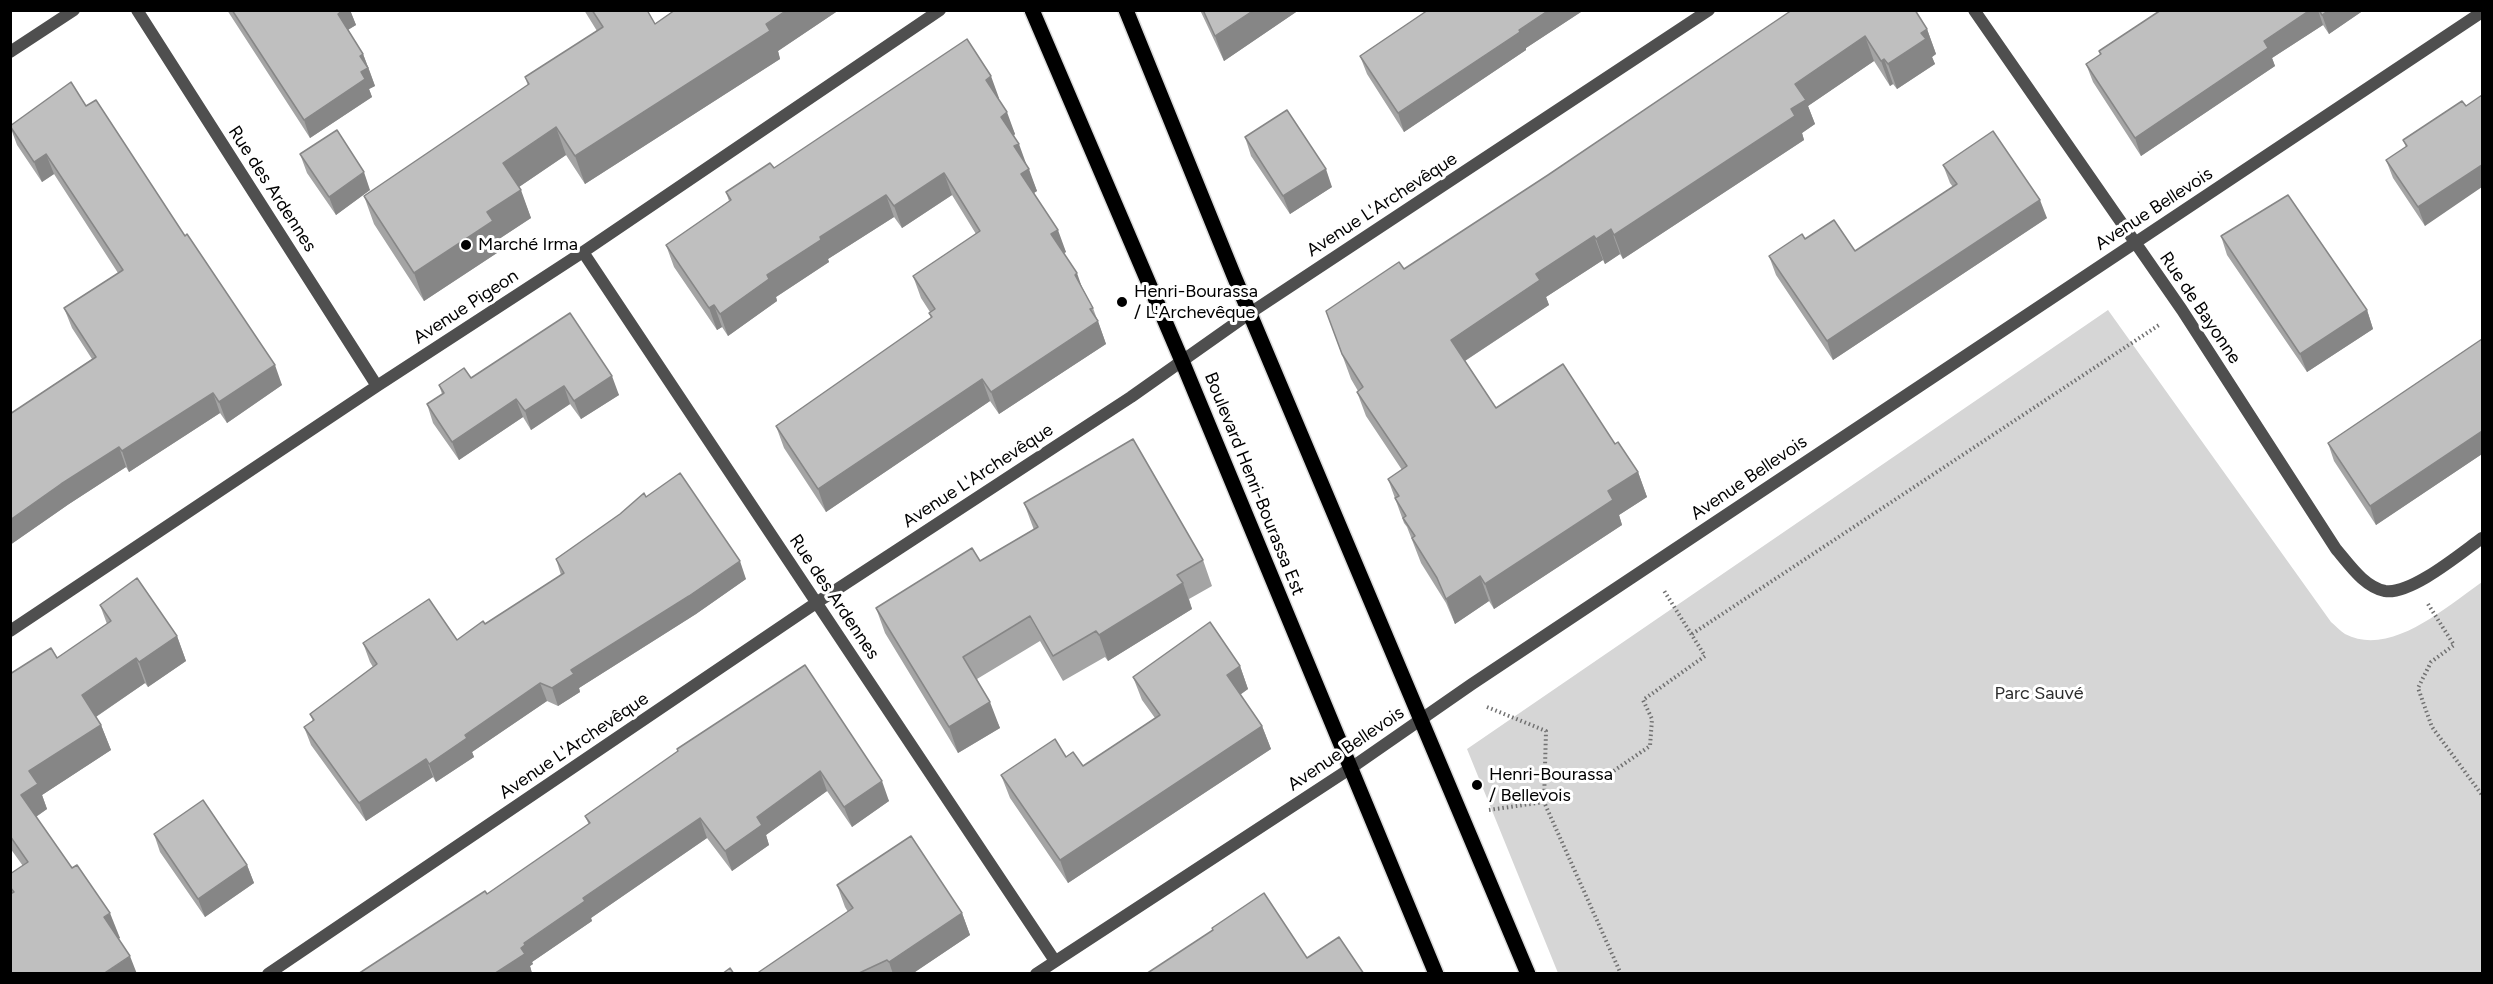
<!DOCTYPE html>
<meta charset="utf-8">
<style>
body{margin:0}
#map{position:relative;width:2493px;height:984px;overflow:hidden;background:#fff;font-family:Figtree,sans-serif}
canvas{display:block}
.frame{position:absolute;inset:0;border:12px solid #000;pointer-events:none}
</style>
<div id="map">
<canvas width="2493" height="984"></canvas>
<div class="frame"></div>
</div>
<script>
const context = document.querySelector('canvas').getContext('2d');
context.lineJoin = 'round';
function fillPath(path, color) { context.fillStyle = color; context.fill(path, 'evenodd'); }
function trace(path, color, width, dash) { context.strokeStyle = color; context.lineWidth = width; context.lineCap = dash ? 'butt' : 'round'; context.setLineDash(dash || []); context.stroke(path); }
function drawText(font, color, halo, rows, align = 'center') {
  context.font = font + ' Figtree,sans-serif'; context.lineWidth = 6; context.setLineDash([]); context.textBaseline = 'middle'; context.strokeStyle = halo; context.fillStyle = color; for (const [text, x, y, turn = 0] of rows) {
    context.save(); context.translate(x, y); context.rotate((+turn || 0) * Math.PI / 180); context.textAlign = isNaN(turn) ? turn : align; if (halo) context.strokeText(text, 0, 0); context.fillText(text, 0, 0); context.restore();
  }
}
const green = new Path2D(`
 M 2108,310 L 2331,622 C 2335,625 2340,631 2345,634 C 2391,658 2447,606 2482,582 L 2482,973 L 1558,973 L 1467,749 Z`);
const path = new Path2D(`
 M 2428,604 L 2454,645 L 2431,662 L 2418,688 L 2432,727 L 2482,795
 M 1692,634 L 2159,325
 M 1487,707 L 1546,731 L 1544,802
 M 1545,770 L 1602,779 L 1650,746 L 1652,719 L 1643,700 L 1705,656 L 1663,589
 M 1489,810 L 1544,802 L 1621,974`);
const minor = new Path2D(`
 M 137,10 L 377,386
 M 1974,10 L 2182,310 L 2336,549 C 2349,564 2364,587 2385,591 C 2411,595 2461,553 2482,538
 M 10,52 L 74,10
 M 583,252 L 1055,961
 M 10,631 L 377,386 L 583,252 L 940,10
 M 268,974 L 816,603 L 1131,397 L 1250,313 L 1709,10
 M 1036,974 L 1351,768 L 1472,684 L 2482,12`);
const primary = new Path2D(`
 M 1032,10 L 1182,361 L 1436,974
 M 1126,10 L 1234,276 L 1528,974`);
const wall = new Path2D(`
 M 227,10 L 350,10 L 356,25 L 348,30 L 363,54 L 370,72 L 375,86 L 369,89 L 372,97 L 310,138 Z
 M 584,10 L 647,10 L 655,24 L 675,10 L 839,10 L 778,51 L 780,59 L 585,184 L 566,155 L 519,187 L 531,218 L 499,239 L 503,249 L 424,301 L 374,224 L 364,196 L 528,86 L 525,77 L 597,31 Z
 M 1200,10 L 1299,10 L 1224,61 Z
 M 1428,10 L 1584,10 L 1526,48 L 1526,50 L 1404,132 L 1367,74 L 1360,56 Z
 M 2161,10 L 2364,10 L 2329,34 L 2323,25 L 2272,58 L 2275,66 L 2141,156 L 2093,82 L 2086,64 L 2100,55 L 2099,51 Z
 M 1772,24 L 1927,29 L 1936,54 L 1932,57 L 1935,64 L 1897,89 L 1893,84 L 1890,86 L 1874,61 L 1808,106 L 1815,124 L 1802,133 L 1804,140 L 1623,259 L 1620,254 L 1605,264 L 1603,260 L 1546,297 L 1549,305 L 1465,361 L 1496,408 L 1615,444 L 1638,472 L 1647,497 L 1619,515 L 1622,525 L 1494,609 L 1489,601 L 1455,624 L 1446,603 L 1421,563 L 1407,527 L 1404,523 L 1388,479 L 1402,470 L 1366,416 L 1357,392 L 1358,391 L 1351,379 L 1326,311 L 1404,269 L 1548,175 Z
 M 998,98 L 1015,134 L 1014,136 L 1037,191 L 1034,193 L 1066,252 L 1064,253 L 1093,308 L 1106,344 L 999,414 L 990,401 L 826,512 L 784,448 L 776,426 L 931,318 L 929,313 L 930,312 L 921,298 L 913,276 L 976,234 L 952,195 L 902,228 L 894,217 L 828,259 L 829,262 L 776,297 L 777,301 L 728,336 L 722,327 L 717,330 L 674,267 L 666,245 L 729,201 L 726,192 L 774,168 L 999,98 Z
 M 2462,101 L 2425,226 L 2393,178 L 2386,160 L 2406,147 L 2403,140 Z
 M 86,106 L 282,385 L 227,423 L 220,413 L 129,472 L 126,467 L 69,504 L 10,545 L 10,414 L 92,359 L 72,328 L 64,308 L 118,273 L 54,174 L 42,182 L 17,145 L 10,126 Z
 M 1245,137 L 1332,187 L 1290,214 L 1251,156 Z
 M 300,154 L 370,190 L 336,215 L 307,173 Z
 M 1943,165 L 2047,218 L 1833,360 L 1776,275 L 1769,256 L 1855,251 L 1953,187 L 1950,183 Z
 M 2221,236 L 2367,310 L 2373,329 L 2307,372 L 2227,255 Z
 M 570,313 L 619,395 L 581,419 L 570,404 L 531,430 L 523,417 L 459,460 L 433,423 L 427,404 L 442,394 L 439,385 L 471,378 Z
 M 2482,339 L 2482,454 L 2376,525 L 2334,461 L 2328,443 Z
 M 646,497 L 746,579 L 696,614 L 579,688 L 580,692 L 558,706 L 547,701 L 472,752 L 474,757 L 436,782 L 433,777 L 366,821 L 311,745 L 304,727 L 313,721 L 310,714 L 373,667 L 370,662 L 363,643 L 457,640 L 485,624 L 561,575 L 556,559 Z
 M 1024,503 L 1203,560 L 1212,586 L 1189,599 L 1192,609 L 1108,661 L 1105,657 L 1063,681 L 1040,641 L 977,679 L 1000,728 L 958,753 L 885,633 L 876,608 L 980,561 L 1034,530 Z
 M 100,605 L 177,636 L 186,661 L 148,687 L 145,683 L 96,717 L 101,725 L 111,750 L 42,795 L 47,809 L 36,817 L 120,938 L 10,974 L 10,874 L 23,866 L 10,848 L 10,674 L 57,658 L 107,624 Z
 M 805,665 L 889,801 L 852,827 L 827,791 L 766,835 L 769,845 L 732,871 L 707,838 L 591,918 L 592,921 L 532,962 L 533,964 L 530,966 L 532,974 L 358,974 L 487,894 L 589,825 L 585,816 L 678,752 L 677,749 Z
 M 1240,666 L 1248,689 L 1240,695 L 1262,726 L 1271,749 L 1068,883 L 1010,798 L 1001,775 L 1066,757 L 1083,766 L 1155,718 L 1142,700 L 1133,677 Z
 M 154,834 L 247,865 L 254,883 L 205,917 L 160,852 Z
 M 837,885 L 962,913 L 970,935 L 912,974 L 756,974 L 848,912 L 845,907 Z`);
const shadedWall = new Path2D(`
 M 343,10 L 350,10 L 356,25 L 344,32 L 338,14 Z
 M 787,10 L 839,10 L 778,51 L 780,59 L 585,184 L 575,156 Z
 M 1254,10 L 1299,10 L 1224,61 L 1215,36 Z
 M 1549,10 L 1584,10 L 1526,48 L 1526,50 L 1404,132 L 1398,113 L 1519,30 Z
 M 2310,10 L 2318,10 L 2323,25 L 2272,58 L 2275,66 L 2141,156 L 2135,138 L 2264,41 Z
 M 2329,10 L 2364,10 L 2329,34 L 2322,15 Z
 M 1927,29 L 1936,54 L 1932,57 L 1935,64 L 1897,89 L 1888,64 L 1921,33 Z
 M 1865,36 L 1874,61 L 1808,106 L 1815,124 L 1802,133 L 1804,140 L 1623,259 L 1614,235 L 1791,109 L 1795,84 Z
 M 363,54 L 375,86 L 369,89 L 372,97 L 310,138 L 304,120 L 361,72 L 360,56 Z
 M 1884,59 L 1893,84 L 1890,86 L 1881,61 Z
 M 991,76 L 999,98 L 994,102 L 986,80 Z
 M 1007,112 L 1015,134 L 1009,139 L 1001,117 Z
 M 556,127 L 566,155 L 513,191 L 503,163 Z
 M 1019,144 L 1027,166 L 1014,146 Z
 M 46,154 L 54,174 L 42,182 L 34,162 Z
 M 2482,165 L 2482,187 L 2425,226 L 2418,207 Z
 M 1029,169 L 1037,191 L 1029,196 L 1021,174 Z
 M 1326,169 L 1332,187 L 1290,214 L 1283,196 Z
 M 364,172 L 370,190 L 336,215 L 329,197 Z
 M 944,173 L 952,195 L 902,228 L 894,206 Z
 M 521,190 L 531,218 L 499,239 L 503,249 L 424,301 L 414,273 L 487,212 Z
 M 886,195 L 894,217 L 828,259 L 829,262 L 776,297 L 777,301 L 728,336 L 720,314 L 767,275 L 820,237 Z
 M 2040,200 L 2047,218 L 1833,360 L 1827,341 Z
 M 1611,229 L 1620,254 L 1605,264 L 1596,239 Z
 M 1058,230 L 1066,252 L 1059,256 L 1051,234 Z
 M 1594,236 L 1603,260 L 1546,297 L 1549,305 L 1460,364 L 1451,340 L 1536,274 Z
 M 1077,273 L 1085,296 L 1075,275 Z
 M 714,305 L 722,327 L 717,330 L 709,308 Z
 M 2367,310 L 2373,329 L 2307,372 L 2300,354 Z
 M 1098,321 L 1106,344 L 999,414 L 991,392 Z
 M 275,365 L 282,385 L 227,423 L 219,402 Z
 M 612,376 L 619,395 L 581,419 L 574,401 Z
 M 982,379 L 990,401 L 826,512 L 818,489 Z
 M 564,386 L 570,404 L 531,430 L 525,411 Z
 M 213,393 L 220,413 L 129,472 L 122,451 Z
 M 516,399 L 523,417 L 459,460 L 452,442 Z
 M 2482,431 L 2482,454 L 2376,525 L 2370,506 Z
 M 119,447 L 126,467 L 69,504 L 10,545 L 10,520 L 61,484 Z
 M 1638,472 L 1647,497 L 1619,515 L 1622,525 L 1494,609 L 1485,584 L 1608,491 Z
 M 740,561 L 746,579 L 696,614 L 579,688 L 580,692 L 558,706 L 552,688 L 571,670 Z
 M 1480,576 L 1489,601 L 1455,624 L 1446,599 Z
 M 1183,583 L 1192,609 L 1108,661 L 1099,635 Z
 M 177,636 L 186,661 L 148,687 L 139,662 Z
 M 136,658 L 145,683 L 91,720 L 82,695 Z
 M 1240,666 L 1248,689 L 1235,698 L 1227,675 Z
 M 540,683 L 547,701 L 472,752 L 474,757 L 436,782 L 429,764 L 465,735 Z
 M 990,702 L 1000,728 L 958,753 L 949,727 Z
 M 101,725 L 111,750 L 42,795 L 47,809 L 31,820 L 21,795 L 29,771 Z
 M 1262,726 L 1271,749 L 1068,883 L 1060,860 Z
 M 426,759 L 433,777 L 366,821 L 359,803 Z
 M 820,771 L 827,791 L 766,835 L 769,845 L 732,871 L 725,851 L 757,817 Z
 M 882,781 L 889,801 L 852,827 L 844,807 Z
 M 700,818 L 707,838 L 591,918 L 592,921 L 532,962 L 533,964 L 530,966 L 532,973 L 494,974 L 521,948 L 524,943 L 583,898 Z
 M 247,865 L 254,883 L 205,917 L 198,899 Z
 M 110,913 L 120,938 L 113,942 L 104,917 Z
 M 962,913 L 970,935 L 912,974 L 893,974 L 889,962 Z
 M 130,956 L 137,974 L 103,974 Z`);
const building = new Path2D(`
 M 232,10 L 343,10 L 338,14 L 363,54 L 360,56 L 368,68 L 361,72 L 365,79 L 304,120 Z
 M 592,10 L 647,10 L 655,24 L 675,10 L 787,10 L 766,24 L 770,31 L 575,156 L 556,127 L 503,163 L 521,190 L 487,212 L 493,221 L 414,273 L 364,196 L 529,84 L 525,77 L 603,27 Z
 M 1203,10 L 1254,10 L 1215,36 Z
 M 1428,10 L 1549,10 L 1519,30 L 1520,32 L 1398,113 L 1360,56 Z
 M 1792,10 L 1915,10 L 1927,29 L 1921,33 L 1926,39 L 1888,64 L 1884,59 L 1881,61 L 1865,36 L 1795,84 L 1806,100 L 1791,109 L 1795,116 L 1614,235 L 1611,229 L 1596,239 L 1594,236 L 1536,274 L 1540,280 L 1451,340 L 1496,408 L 1563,364 L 1615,444 L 1618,442 L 1638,472 L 1608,491 L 1613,500 L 1485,584 L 1480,576 L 1446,599 L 1437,578 L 1412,538 L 1415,536 L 1403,518 L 1406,516 L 1395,498 L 1399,496 L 1388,479 L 1407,466 L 1357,392 L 1363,387 L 1342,354 L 1326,311 L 1399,262 L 1404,269 L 1548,175 Z
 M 2161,10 L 2310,10 L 2264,41 L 2268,48 L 2135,138 L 2086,64 L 2101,54 L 2099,51 Z
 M 2319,10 L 2329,10 L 2322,15 Z
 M 967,39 L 991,76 L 986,80 L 1007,112 L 1001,117 L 1019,144 L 1014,146 L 1029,169 L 1021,174 L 1058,230 L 1051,234 L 1077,273 L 1075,275 L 1093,308 L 1090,309 L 1098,321 L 991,392 L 982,379 L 818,489 L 776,426 L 932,317 L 929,313 L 935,309 L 913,276 L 980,231 L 944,173 L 894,206 L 886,195 L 820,237 L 821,240 L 767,275 L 769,279 L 720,314 L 714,305 L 709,308 L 666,245 L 731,200 L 726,192 L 770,163 L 774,168 Z
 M 71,82 L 86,106 L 96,100 L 185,236 L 187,234 L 275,365 L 219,402 L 213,393 L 122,451 L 119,447 L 61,484 L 10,520 L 10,414 L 96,357 L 64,308 L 123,270 L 46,154 L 34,162 L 10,126 Z
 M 2482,95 L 2482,165 L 2418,207 L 2386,160 L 2407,146 L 2403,140 L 2462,101 L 2466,106 Z
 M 1287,110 L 1326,169 L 1283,196 L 1245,137 Z
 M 337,130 L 364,172 L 329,197 L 300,154 Z
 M 1993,131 L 2040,200 L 1827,341 L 1769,256 L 1802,234 L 1805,239 L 1834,220 L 1855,251 L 1957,184 L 1943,165 Z
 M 2288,195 L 2367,310 L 2300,354 L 2221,236 Z
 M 570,313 L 612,376 L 574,401 L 564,386 L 525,411 L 516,399 L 452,442 L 427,404 L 444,393 L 439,385 L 464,368 L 471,378 Z
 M 2482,339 L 2482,431 L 2370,506 L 2328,443 Z
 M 1133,439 L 1203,560 L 1177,575 L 1183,583 L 1099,635 L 1096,631 L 1053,656 L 1030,616 L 963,657 L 990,702 L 949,727 L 876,608 L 972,548 L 980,561 L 1038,527 L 1024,503 Z
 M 680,473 L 740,561 L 689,596 L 571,670 L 574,674 L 552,688 L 540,683 L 465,735 L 467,738 L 429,764 L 426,759 L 359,803 L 304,727 L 314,720 L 310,714 L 377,664 L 363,643 L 429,599 L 457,640 L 483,621 L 485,624 L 564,573 L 556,559 L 620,514 L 644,493 L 646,497 Z
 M 137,578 L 177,636 L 139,662 L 136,658 L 82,695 L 101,725 L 29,771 L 38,784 L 21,795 L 72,868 L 77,865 L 110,913 L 104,917 L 130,956 L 103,974 L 10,974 L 10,894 L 14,892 L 10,887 L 10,874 L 28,862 L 10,836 L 10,674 L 51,648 L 57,658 L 111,621 L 100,605 Z
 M 1210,622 L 1240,666 L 1227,675 L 1262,726 L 1060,860 L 1001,775 L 1055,739 L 1066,757 L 1073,752 L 1083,766 L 1160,715 L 1133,677 Z
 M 805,665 L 882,781 L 844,807 L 820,771 L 757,817 L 762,825 L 725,851 L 700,818 L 583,898 L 585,901 L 524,943 L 525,945 L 521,948 L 525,954 L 494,974 L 358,974 L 485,891 L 487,894 L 590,823 L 585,816 L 678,751 L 677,749 Z
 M 203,800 L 247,865 L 198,899 L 154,834 Z
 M 911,836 L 962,913 L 889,962 L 887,960 L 857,974 L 756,974 L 853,908 L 837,885 Z
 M 1264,893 L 1307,958 L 1339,937 L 1364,974 L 1146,974 L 1213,930 L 1212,928 Z
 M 730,968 L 734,974 L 722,974 Z`);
const markers = [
 [466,245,6,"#000"],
 [1122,302,6,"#000"],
 [1477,785,6,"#000"]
];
const streetNames = [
 ["Rue des Ardennes",272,189,57],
 ["Avenue L'Archevêque",1382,205,-33],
 ["Avenue Bellevois",2154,209,-33],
 ["Avenue Pigeon",466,307,-33],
 ["Rue de Bayonne",2200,308,56],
 ["Avenue L'Archevêque",978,476,-33],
 ["Avenue Bellevois",1749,478,-34],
 ["Boulevard Henri-Bourassa Est",1254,484,68],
 ["Rue des Ardennes",834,597,56],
 ["Avenue L'Archevêque",574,746,-34],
 ["Avenue Bellevois",1346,749,-34]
];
const poiNames = [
 ["Marché Irma",478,245],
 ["Henri-Bourassa",1134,292],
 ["/ L'Archevêque",1134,313],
 ["Henri-Bourassa",1489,775],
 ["/ Bellevois",1489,796]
];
const parkNames = [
 ["Parc Sauvé",2039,694]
];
fillPath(green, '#d6d6d6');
trace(primary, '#dbdbdb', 18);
trace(path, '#717171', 4, [1.5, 3]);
trace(minor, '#4f4f4f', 12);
trace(primary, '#000', 15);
fillPath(wall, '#a4a4a4');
fillPath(shadedWall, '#868686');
fillPath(building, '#bfbfbf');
trace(building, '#868686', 1.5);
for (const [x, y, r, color] of markers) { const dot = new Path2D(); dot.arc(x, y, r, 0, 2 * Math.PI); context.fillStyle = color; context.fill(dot); trace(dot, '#fff', 2); }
drawText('18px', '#000', '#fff', streetNames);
drawText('18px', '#000', '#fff', poiNames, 'left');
drawText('18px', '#2d2d2d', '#fff', parkNames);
</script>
